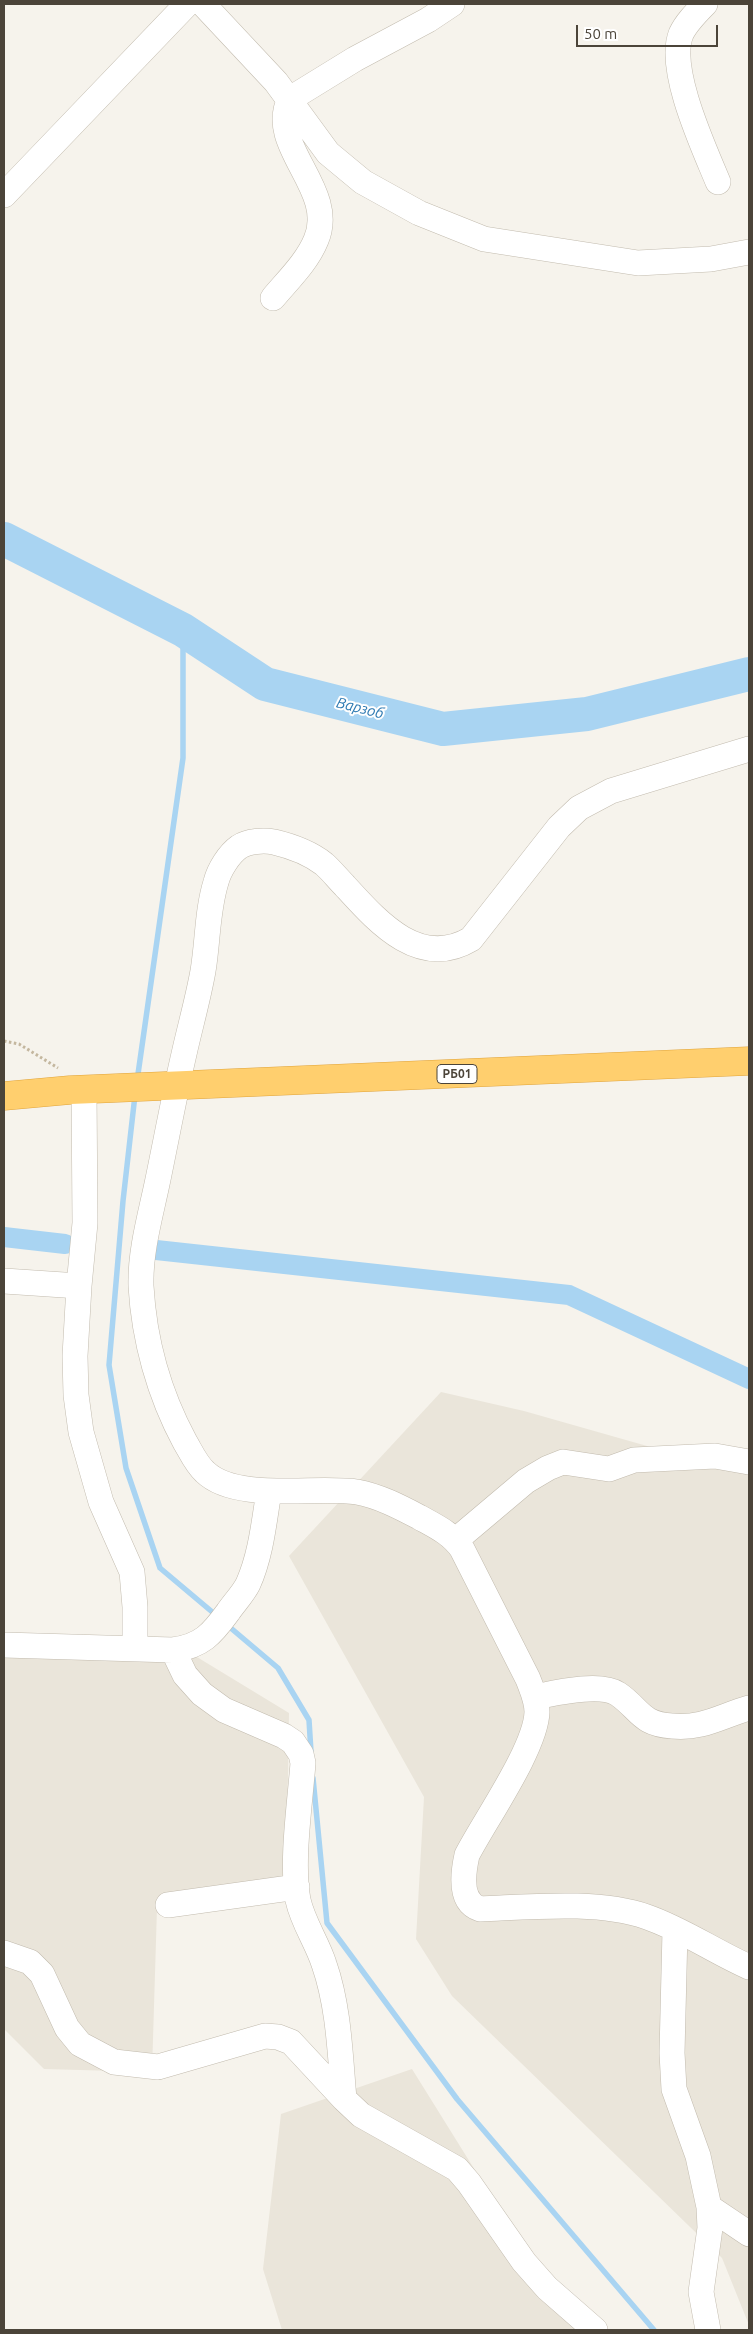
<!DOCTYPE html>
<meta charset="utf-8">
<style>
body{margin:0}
#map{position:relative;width:753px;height:2334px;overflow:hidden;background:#f6f3ec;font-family:Ubuntu,sans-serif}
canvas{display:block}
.frame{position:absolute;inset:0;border:5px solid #4b4439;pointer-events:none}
.scale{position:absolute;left:576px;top:25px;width:142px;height:22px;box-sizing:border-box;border:2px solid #4b4439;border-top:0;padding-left:6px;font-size:15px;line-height:18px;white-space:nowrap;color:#4b4439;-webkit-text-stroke:4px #fff;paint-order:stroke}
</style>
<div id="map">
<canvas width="753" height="2334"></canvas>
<div class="frame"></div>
<div class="scale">50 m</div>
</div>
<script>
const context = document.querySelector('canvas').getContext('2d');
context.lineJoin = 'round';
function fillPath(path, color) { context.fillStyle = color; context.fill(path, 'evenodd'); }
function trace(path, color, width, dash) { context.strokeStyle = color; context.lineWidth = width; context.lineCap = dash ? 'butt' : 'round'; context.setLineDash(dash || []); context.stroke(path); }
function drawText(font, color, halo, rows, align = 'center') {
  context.font = font + ' Ubuntu,sans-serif'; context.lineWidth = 4; context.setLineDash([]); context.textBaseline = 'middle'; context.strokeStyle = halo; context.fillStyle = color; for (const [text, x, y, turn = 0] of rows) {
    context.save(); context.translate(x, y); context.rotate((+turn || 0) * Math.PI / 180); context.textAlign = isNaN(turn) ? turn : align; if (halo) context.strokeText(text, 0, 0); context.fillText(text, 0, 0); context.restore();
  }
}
const residential = new Path2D(`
 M 441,1392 L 524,1411 L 749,1475 L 749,2325 L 722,2258 L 452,1996 L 416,1939 L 424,1797 L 289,1556 Z
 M 4,1639 L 169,1640 L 289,1713 L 286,1892 L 157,1908 L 152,2072 L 44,2069 L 4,2029 Z
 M 412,2069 L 539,2273 L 607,2330 L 282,2330 L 263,2269 L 281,2114 Z`);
const stream = new Path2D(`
 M 137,1081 L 183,758 L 183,630
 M 135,1095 L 123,1201 L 109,1365 L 126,1468 L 160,1568 L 217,1616
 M 226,1624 L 278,1668 L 309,1720 L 311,1752
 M 313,1778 L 327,1923 L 457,2099 L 654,2330`);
const canal = new Path2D(`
 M 4,1237 L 65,1244
 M 147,1249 L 569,1295 L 749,1379`);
const river = new Path2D(`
 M 4,539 L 183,630 L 265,684 L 443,729 L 587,714 L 749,674`);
const path = new Path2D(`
 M 4,1041 L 19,1044 L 58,1068`);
const minor = new Path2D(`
 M 203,4 L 276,82 L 328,153 L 363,182 L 419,213 L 484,239 L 638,263 L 711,259 L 749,252
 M 705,4 C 696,13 686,23 681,34 C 667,69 704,148 718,182
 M 4,195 L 187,4
 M 273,298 C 288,280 307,262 316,240 C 338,189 266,146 290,99 L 355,59 L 428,20 L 452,4
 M 749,749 L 611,791 L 579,808 L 559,827 L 471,939 C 419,970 377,921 345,886 C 338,879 331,870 324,864 C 310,853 291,846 274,842 C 264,840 248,841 239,847 C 229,854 219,870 216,882 C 207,911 208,941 203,971 C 198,999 190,1027 184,1054 C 174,1097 166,1141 157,1184 C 150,1217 140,1252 141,1286 C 144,1339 159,1394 185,1442 C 191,1452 196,1464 205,1472 C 236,1502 315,1486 357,1492 C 379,1496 400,1507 419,1517 C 435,1526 451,1533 462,1549 L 528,1679 C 532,1690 537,1700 537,1712 C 536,1748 485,1820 467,1855 C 463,1873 459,1902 480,1909 C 531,1907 598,1900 647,1917 C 682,1929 715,1952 749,1967
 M 4,1281 L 79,1286 L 85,1223 L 84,1090
 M 79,1286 L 75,1356 L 76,1395 L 81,1432 L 101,1502 L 132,1572 L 135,1607 L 135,1647
 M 456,1540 L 526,1481 L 548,1468 L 563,1462 L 609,1469 L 634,1460 L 715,1456 L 749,1462
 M 4,1645 L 173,1650 C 202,1646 212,1634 228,1612 C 234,1603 243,1594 248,1584 C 261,1555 264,1522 269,1491
 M 173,1650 L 185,1675 L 202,1694 L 224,1710 L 284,1736 L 293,1742 L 301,1754 L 303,1763 C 300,1803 291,1862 298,1900 C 303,1923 317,1942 324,1964 C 339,2007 340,2054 344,2099
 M 535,1697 C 555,1693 600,1682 618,1694 C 640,1709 640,1724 672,1726 C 703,1729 721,1716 749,1708
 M 168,1905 L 297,1887
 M 675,1931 L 672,2053 L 674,2089 L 698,2156 L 709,2207 L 710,2228 L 701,2292 L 708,2330
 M 4,1953 L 30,1962 L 42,1974 L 67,2028 L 80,2044 L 114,2062 L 158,2067 L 265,2036 L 278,2037 L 291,2042 L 344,2099 L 361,2115 L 457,2169 L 469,2183 L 524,2262 L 547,2288 L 595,2330
 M 709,2207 L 749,2234`);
const highway = new Path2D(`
 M 4,1096 L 70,1090 L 749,1061`);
const shields = [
 [457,1074,40]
];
const shieldNames = [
 ["РБ01",457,1074]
];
const waterNames = [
 ["Варзоб",360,708,14]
];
fillPath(residential, '#eae5da');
trace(stream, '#a9d4f2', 5.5);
trace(canal, '#a9d4f2', 20);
trace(river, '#a9d4f2', 34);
trace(minor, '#c2bbae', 26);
trace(highway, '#e0a43c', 29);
trace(path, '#c4b79f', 3, [2.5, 2.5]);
trace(minor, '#fff', 25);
trace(highway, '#ffcf6e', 28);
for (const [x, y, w] of shields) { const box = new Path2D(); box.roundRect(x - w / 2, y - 9.5, w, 19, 4); context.fillStyle = '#fff'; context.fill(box); trace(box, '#4b4439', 1); }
drawText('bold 12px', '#4b4439', null, shieldNames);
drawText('italic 15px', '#2e7ab2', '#fff', waterNames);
</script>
